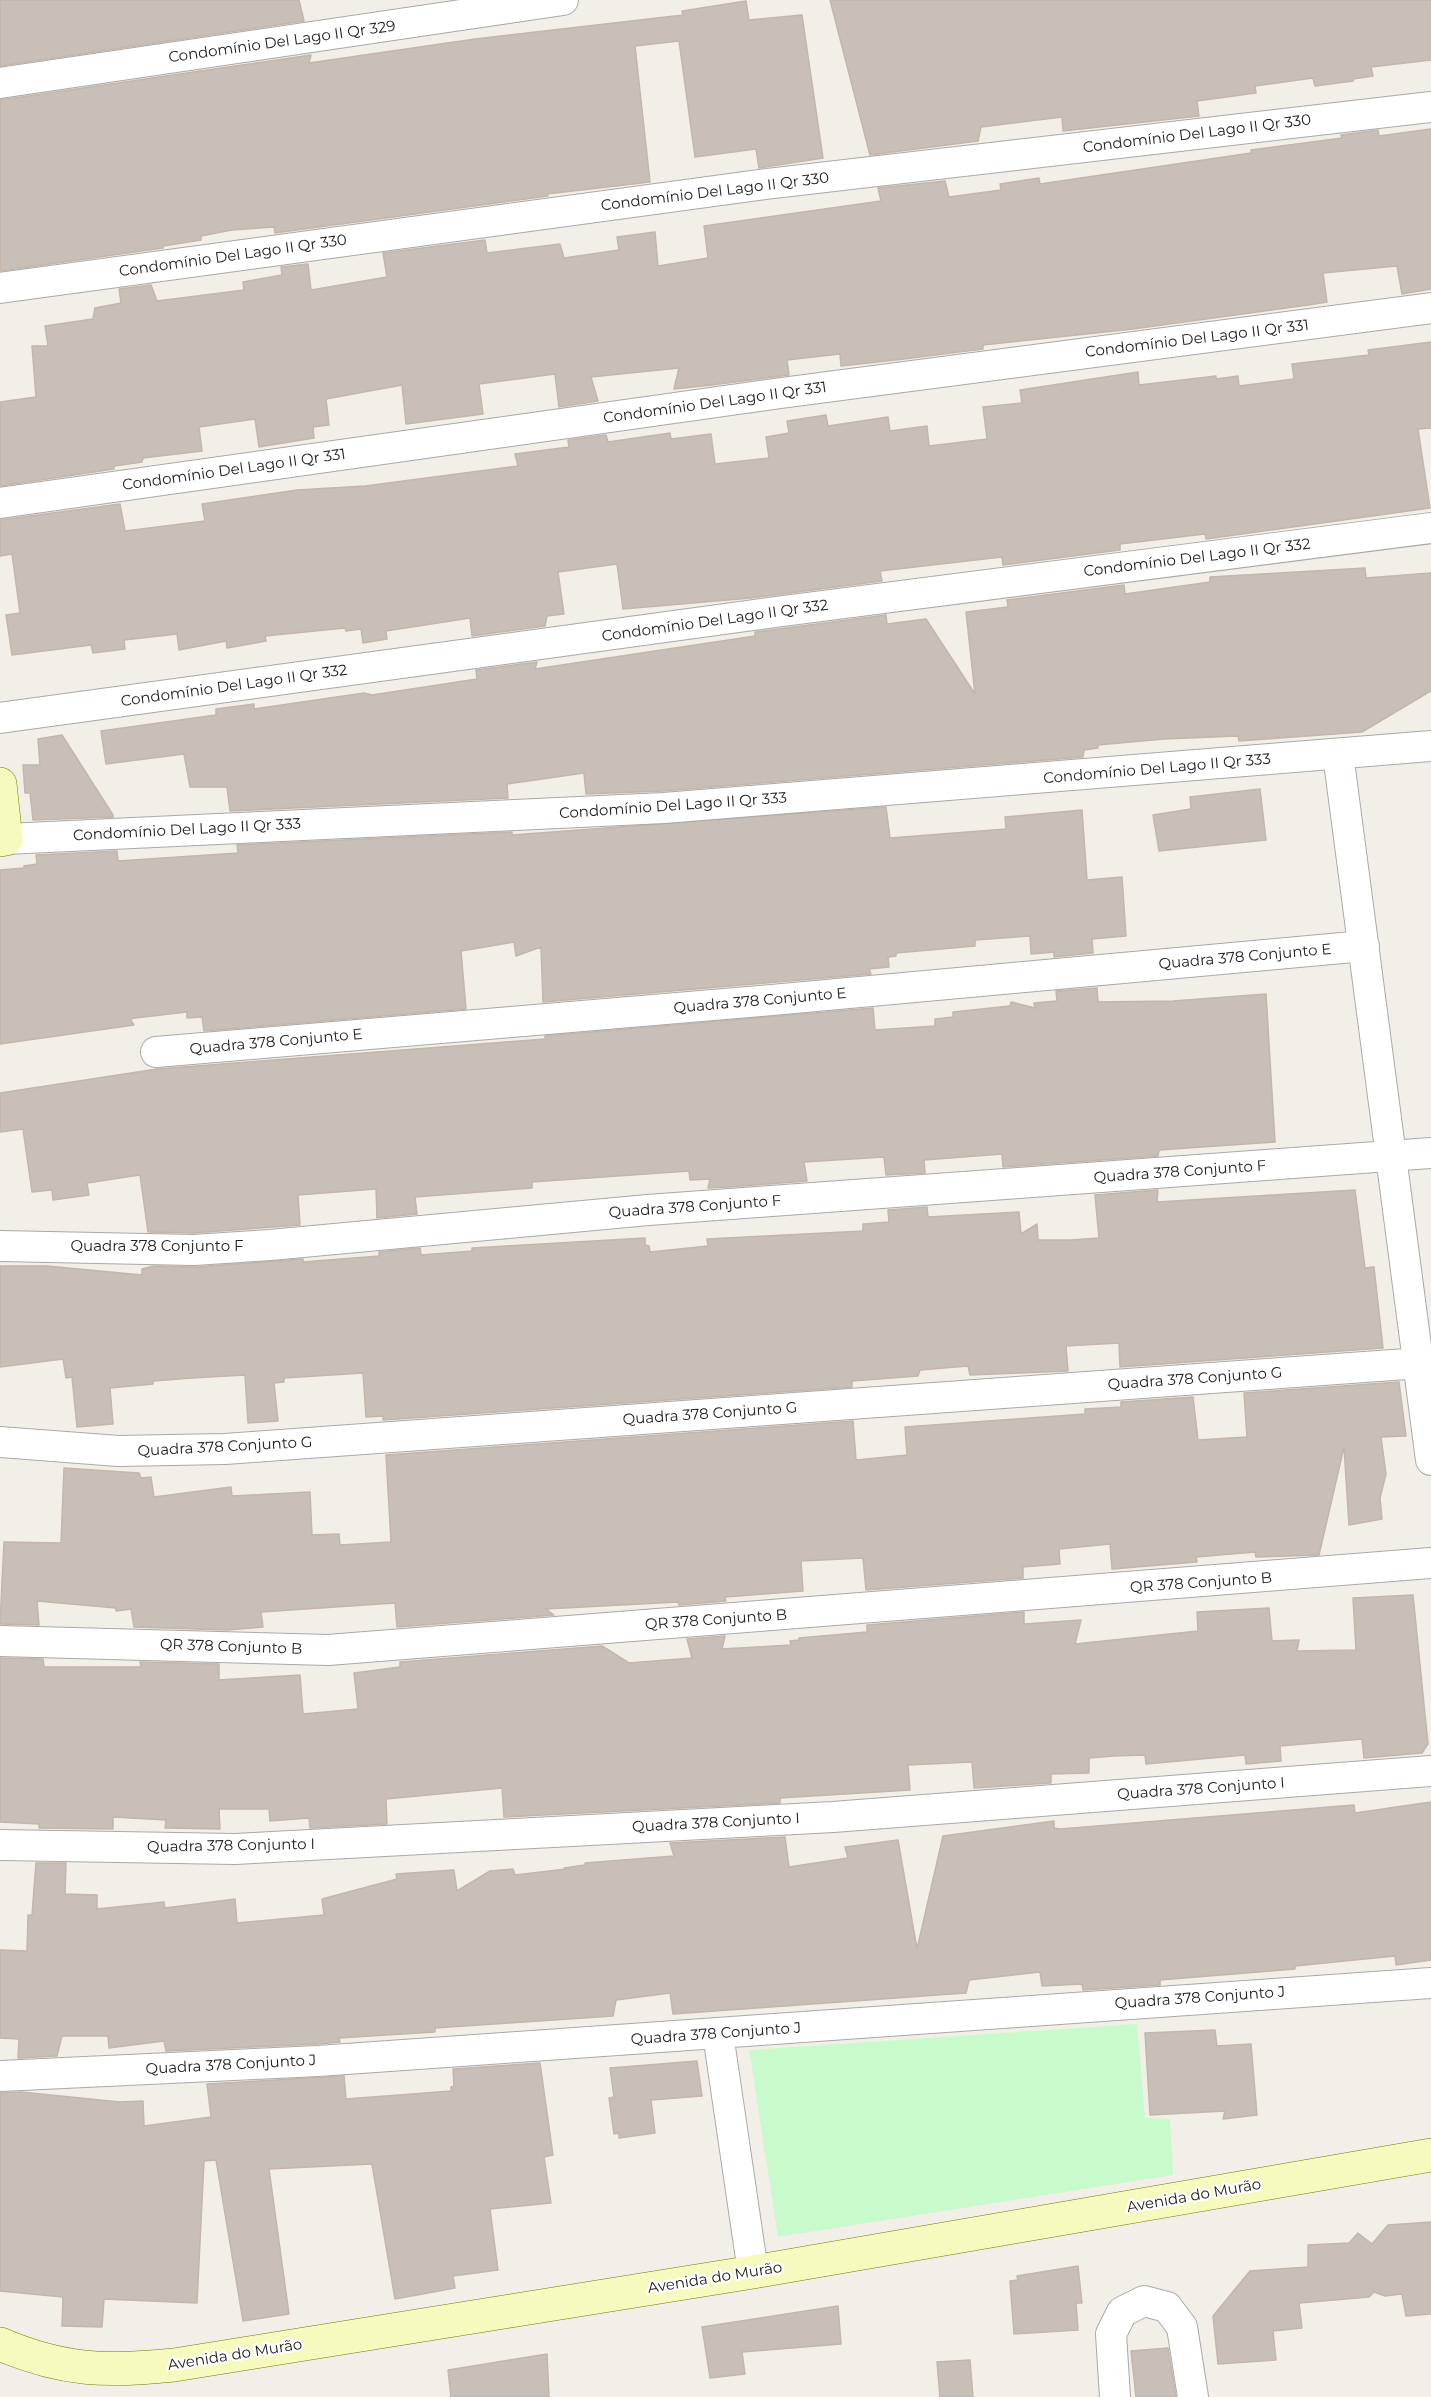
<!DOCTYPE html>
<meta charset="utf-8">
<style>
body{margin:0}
canvas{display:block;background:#f2efe9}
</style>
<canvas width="1431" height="2397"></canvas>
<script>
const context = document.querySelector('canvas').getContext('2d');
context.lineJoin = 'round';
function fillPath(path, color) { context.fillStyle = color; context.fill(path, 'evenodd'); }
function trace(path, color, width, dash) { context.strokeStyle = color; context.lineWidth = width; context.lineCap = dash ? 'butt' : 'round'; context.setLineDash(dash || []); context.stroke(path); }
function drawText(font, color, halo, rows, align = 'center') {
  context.font = font + ' Montserrat,sans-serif'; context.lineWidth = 4.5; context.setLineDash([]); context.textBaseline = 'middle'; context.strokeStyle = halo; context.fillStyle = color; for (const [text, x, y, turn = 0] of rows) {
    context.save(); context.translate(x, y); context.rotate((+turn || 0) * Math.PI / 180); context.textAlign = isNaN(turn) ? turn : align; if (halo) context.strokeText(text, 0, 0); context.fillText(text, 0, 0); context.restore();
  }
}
const park = new Path2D(`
 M 1137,2024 L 1145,2118 L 1170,2119 L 1173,2175 L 778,2237 L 749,2050 Z`);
const building = new Path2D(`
 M 0,0 L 299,0 L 304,21 L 0,66 Z
 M 830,0 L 1431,0 L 1431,60 L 1371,67 L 1373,76 L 1353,79 L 1353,81 L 1315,86 L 1313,78 L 1255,86 L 1256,93 L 1197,101 L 1199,116 L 1063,131 L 1062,117 L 981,127 L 978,141 L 870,155 Z
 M 746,1 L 749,20 L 802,15 L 823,158 L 759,168 L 756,149 L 695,157 L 679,41 L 635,46 L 650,182 L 547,194 L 548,196 L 275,233 L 274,227 L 232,230 L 201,236 L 201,240 L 163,246 L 163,248 L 0,271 L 0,100 L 311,55 L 309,63 L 475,39 L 683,15 L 682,11 Z
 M 1431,129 L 1431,289 L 1402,294 L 1397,266 L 1323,273 L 1327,302 L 1308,305 L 1133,329 L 983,345 L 983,349 L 904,359 L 841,366 L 840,354 L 787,360 L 789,375 L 712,385 L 674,389 L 679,368 L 591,377 L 598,401 L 559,407 L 555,374 L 479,384 L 483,414 L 406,424 L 402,385 L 326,399 L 329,425 L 313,427 L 314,438 L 259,447 L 255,419 L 199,427 L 202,451 L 143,458 L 142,462 L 114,466 L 114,469 L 0,486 L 0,402 L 36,397 L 32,346 L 48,346 L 45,326 L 93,319 L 95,308 L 121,303 L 119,289 L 151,285 L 157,301 L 244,290 L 243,282 L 282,275 L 281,267 L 308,264 L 311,290 L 387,277 L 383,253 L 485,240 L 487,253 L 560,244 L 564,258 L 619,250 L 617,237 L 655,232 L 658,266 L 708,258 L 704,226 L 881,201 L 878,188 L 945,181 L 949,197 L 1001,190 L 1000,184 L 1039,178 L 1040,184 L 1251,153 L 1251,150 L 1342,138 L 1341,135 L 1378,130 L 1379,136 Z
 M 1431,342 L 1431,428 L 1418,429 L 1430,508 L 1206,539 L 1205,534 L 1120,544 L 1120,550 L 1003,565 L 1002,557 L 880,571 L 882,581 L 751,598 L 623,609 L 617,564 L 558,572 L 564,614 L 547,616 L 545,626 L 472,636 L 470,618 L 386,631 L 387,639 L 363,643 L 361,629 L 346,631 L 345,628 L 265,636 L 266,641 L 227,648 L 226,641 L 179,650 L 177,634 L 124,640 L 125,649 L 93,653 L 91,645 L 12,655 L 6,615 L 20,613 L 12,554 L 0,556 L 0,520 L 120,504 L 125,531 L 205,521 L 202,504 L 297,490 L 365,486 L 518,466 L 515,454 L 569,447 L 568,440 L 606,435 L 608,442 L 670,433 L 671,439 L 711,434 L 715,464 L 769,458 L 766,437 L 789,433 L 787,421 L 826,415 L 828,426 L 888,417 L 890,431 L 927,426 L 929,446 L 987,439 L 983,407 L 1022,403 L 1020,390 L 1138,372 L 1139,385 L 1216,376 L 1216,379 L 1238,376 L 1239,386 L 1294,379 L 1292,364 L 1369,355 L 1368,350 Z
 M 1365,568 L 1366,578 L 1431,573 L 1431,691 L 1362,732 L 1239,741 L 1238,736 L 1164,739 L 1098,745 L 1098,748 L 1084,750 L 1083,757 L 663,791 L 586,794 L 584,773 L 507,784 L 508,798 L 230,811 L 227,787 L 190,787 L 184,754 L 106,764 L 101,731 L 216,715 L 216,709 L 254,704 L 254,709 L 364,693 L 372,695 L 477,679 L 476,670 L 537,662 L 535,669 L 755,636 L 755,632 L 886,615 L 887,624 L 926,619 L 975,694 L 966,612 L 1008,607 L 1007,600 L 1124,585 L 1125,594 L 1210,582 L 1210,577 Z
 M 62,735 L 113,815 L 113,817 L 33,820 L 30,793 L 25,793 L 23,765 L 40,765 L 38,739 Z
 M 1260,789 L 1266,840 L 1159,851 L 1153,815 L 1191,809 L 1190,797 Z
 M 886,807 L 890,838 L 1006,829 L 1005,817 L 1082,810 L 1087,880 L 1122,877 L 1126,936 L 1092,939 L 1093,953 L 1054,957 L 1054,952 L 1031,954 L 1030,936 L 975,940 L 975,946 L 896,953 L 896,956 L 888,957 L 889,967 L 869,969 L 871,974 L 543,1002 L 541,947 L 516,956 L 514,942 L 461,951 L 466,1009 L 204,1031 L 202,1017 L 187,1018 L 187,1012 L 135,1018 L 130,1019 L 134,1025 L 0,1044 L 0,870 L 24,868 L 24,866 L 37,864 L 36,855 L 117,851 L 118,861 L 238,853 L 237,845 L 512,832 L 512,835 Z
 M 1097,988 L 1098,1002 L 1173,1001 L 1266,994 L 1275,1142 L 1159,1150 L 1158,1156 L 1003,1167 L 1002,1154 L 924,1160 L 925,1173 L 886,1175 L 884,1157 L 804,1162 L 807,1181 L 729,1187 L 708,1188 L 710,1179 L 690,1180 L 689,1171 L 532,1182 L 532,1188 L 415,1197 L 417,1214 L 377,1218 L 376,1189 L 298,1195 L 300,1225 L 194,1233 L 148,1232 L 140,1175 L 87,1183 L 89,1195 L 53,1200 L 52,1190 L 32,1192 L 23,1129 L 0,1132 L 0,1093 L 157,1069 L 545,1039 L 545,1036 L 873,1008 L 875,1030 L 935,1026 L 935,1019 L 953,1017 L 953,1012 L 1010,1006 L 1011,1002 L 1035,1008 L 1034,1003 L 1057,1001 L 1056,991 Z
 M 1158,1190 L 1157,1202 L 1355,1190 L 1365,1268 L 1374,1267 L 1383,1348 L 1120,1367 L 1119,1343 L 1066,1346 L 1068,1371 L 970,1375 L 968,1366 L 920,1370 L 918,1376 L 852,1381 L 852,1387 L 383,1420 L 383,1416 L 366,1417 L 363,1373 L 284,1378 L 284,1382 L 274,1383 L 278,1421 L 248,1423 L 245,1375 L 192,1378 L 153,1381 L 153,1384 L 110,1388 L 113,1424 L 77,1427 L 72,1377 L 66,1378 L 63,1359 L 0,1367 L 0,1266 L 47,1266 L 142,1275 L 142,1269 L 154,1266 L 195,1267 L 303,1259 L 303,1262 L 379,1256 L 379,1252 L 420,1248 L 421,1255 L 472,1251 L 472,1248 L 645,1238 L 645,1245 L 649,1246 L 650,1252 L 708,1246 L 707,1239 L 863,1231 L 863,1224 L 889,1222 L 888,1210 L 927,1207 L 928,1217 L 1019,1212 L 1021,1234 L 1037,1224 L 1038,1240 L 1071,1240 L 1099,1238 L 1095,1195 Z
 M 1399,1382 L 1406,1436 L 1381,1437 L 1386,1474 L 1380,1498 L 1382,1519 L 1349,1525 L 1344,1447 L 1319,1555 L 1256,1557 L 1255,1552 L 1196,1557 L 1197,1562 L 1112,1569 L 1110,1544 L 1059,1549 L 1060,1564 L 1023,1567 L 1023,1578 L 866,1590 L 863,1558 L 801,1561 L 803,1591 L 725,1597 L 726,1601 L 679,1605 L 678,1602 L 546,1609 L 554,1615 L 397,1627 L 395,1603 L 261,1612 L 263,1627 L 227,1630 L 134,1627 L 131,1609 L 116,1611 L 116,1608 L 37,1601 L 39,1625 L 0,1624 L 4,1542 L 61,1543 L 64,1468 L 139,1473 L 141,1478 L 151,1477 L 154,1497 L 231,1487 L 232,1496 L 310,1492 L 312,1535 L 339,1534 L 340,1545 L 391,1542 L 386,1455 L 853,1421 L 856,1460 L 907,1455 L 905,1427 L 1085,1414 L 1085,1409 L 1121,1407 L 1121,1402 L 1193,1397 L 1198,1440 L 1247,1437 L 1244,1393 Z
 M 1413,1595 L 1428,1744 L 1422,1753 L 1364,1758 L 1362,1739 L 1280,1746 L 1281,1761 L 1246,1764 L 1245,1755 L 1146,1764 L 1145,1755 L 1114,1756 L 1089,1758 L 1089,1773 L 1051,1774 L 1051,1783 L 974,1788 L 972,1762 L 908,1765 L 910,1790 L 780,1798 L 780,1803 L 504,1817 L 502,1788 L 386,1799 L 387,1824 L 310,1828 L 309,1818 L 270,1821 L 269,1809 L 219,1809 L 220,1829 L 165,1828 L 166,1820 L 113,1817 L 113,1829 L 39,1828 L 39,1824 L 0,1822 L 0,1658 L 43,1659 L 44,1667 L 141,1667 L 140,1662 L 219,1664 L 219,1680 L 300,1675 L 303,1714 L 358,1709 L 354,1673 L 400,1667 L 400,1662 L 602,1646 L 629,1663 L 692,1658 L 687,1639 L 725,1636 L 722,1649 L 791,1645 L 790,1641 L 799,1640 L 799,1638 L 867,1632 L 867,1625 L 1024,1612 L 1024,1624 L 1081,1620 L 1075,1644 L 1198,1631 L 1197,1612 L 1269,1608 L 1272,1641 L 1299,1640 L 1297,1651 L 1356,1650 L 1353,1598 Z
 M 1431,1802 L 1431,1960 L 1396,1965 L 1395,1956 L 1295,1966 L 1295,1969 L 1160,1980 L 1160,1985 L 1083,1990 L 1082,1984 L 1042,1986 L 1040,1972 L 969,1980 L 966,1993 L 673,2014 L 670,1993 L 616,2000 L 613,2016 L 435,2028 L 435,2032 L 339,2038 L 340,2042 L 317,2044 L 166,2051 L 164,2041 L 109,2048 L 108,2036 L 62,2036 L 57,2056 L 18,2058 L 19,2039 L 0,2038 L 0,1950 L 27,1951 L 28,1915 L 32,1915 L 36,1863 L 66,1863 L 65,1894 L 97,1895 L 97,1909 L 164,1902 L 165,1908 L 235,1899 L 237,1923 L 324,1915 L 322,1899 L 397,1879 L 396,1874 L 454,1870 L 457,1891 L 490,1871 L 513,1869 L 515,1875 L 566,1869 L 564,1868 L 585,1865 L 585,1863 L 674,1856 L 670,1843 L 785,1837 L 789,1867 L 848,1858 L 845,1847 L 898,1840 L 917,1949 L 943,1836 L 1054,1821 L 1054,1828 L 1060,1829 L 1354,1805 L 1355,1813 Z
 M 1215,2030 L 1217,2046 L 1251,2044 L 1257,2115 L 1223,2119 L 1225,2111 L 1150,2115 L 1145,2033 Z
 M 697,2061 L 702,2096 L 651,2100 L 655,2133 L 619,2138 L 619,2133 L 614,2134 L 609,2098 L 614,2097 L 610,2068 Z
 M 540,2063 L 553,2155 L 544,2157 L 551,2203 L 490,2209 L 498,2270 L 453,2276 L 455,2288 L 395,2299 L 372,2164 L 269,2169 L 289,2314 L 243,2321 L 216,2160 L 204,2161 L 197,2303 L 104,2299 L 102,2327 L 62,2326 L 63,2297 L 0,2291 L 0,2093 L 21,2092 L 120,2102 L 143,2101 L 144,2126 L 211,2117 L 207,2084 L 344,2076 L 346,2099 L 451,2091 L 451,2087 L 454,2086 L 453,2069 Z
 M 1431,2222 L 1431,2314 L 1406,2316 L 1402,2294 L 1385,2296 L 1374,2292 L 1369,2297 L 1299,2303 L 1302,2328 L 1273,2331 L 1276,2360 L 1218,2364 L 1213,2316 L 1250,2271 L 1308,2267 L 1308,2245 L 1349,2243 L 1358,2233 L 1372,2244 L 1388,2225 Z
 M 1078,2266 L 1082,2303 L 1076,2303 L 1078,2330 L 1014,2334 L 1010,2281 L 1018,2280 L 1017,2276 Z
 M 838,2306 L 841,2344 L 742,2352 L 745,2374 L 710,2378 L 702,2327 Z
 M 1168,2348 L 1176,2397 L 1136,2397 L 1131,2351 Z
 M 547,2354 L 549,2397 L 451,2397 L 448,2370 Z
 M 970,2360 L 973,2397 L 940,2397 L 937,2362 Z`);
const street = new Path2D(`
 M 0,83 L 563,0
 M 0,288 L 766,184 L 1431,107
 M 0,503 L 781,393 L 1431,308
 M 0,718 L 783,611 L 1431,528
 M 1338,754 L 1431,1460
 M 6,839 L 664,808 L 1431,746
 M 156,1052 L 772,1000 L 1364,946
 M 0,1246 L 194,1250 L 270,1245 L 648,1210 L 1431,1153
 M 0,1442 L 118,1451 L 225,1449 L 1420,1363
 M 0,1641 L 328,1650 L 1431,1563
 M 0,1845 L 235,1849 L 833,1817 L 1431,1771
 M 718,2034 L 753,2272
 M 0,2076 L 318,2061 L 1431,1983
 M 1115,2397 L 1111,2334 L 1122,2312 L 1144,2301 L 1167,2307 L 1182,2327 L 1193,2397`);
const secondary = new Path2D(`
 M 0,784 L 6,839 L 0,840
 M 0,2344 C 63,2371 107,2372 174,2365 L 753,2272 L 1431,2155`);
const streetNames = [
 ["Condomínio Del Lago II Qr 329",282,42,-8],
 ["Condomínio Del Lago II Qr 330",1197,134,-7],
 ["Condomínio Del Lago II Qr 330",715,192,-7],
 ["Condomínio Del Lago II Qr 330",233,256,-8],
 ["Condomínio Del Lago II Qr 331",1197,339,-7],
 ["Condomínio Del Lago II Qr 331",715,403,-8],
 ["Condomínio Del Lago II Qr 331",234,470,-8],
 ["Condomínio Del Lago II Qr 332",1197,558,-7],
 ["Condomínio Del Lago II Qr 332",715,621,-8],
 ["Condomínio Del Lago II Qr 332",234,686,-8],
 ["Condomínio Del Lago II Qr 333",1157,769,-5],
 ["Condomínio Del Lago II Qr 333",673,806,-4],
 ["Condomínio Del Lago II Qr 333",187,830,-3],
 ["Quadra 378 Conjunto E",1245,957,-5],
 ["Quadra 378 Conjunto E",760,1001,-5],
 ["Quadra 378 Conjunto E",276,1042,-5],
 ["Quadra 378 Conjunto F",1180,1172,-4],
 ["Quadra 378 Conjunto F",695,1207,-4],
 ["Quadra 378 Conjunto F",157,1247],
 ["Quadra 378 Conjunto G",1195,1379,-4],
 ["Quadra 378 Conjunto G",710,1414,-4],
 ["Quadra 378 Conjunto G",225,1447,-3],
 ["QR 378 Conjunto B",1201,1583,-4],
 ["QR 378 Conjunto B",716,1620,-4],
 ["QR 378 Conjunto B",231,1647,2],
 ["Quadra 378 Conjunto I",1201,1789,-4],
 ["Quadra 378 Conjunto I",716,1823,-3],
 ["Quadra 378 Conjunto I",231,1846,-1],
 ["Quadra 378 Conjunto J",1200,1998,-4],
 ["Quadra 378 Conjunto J",716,2034,-4],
 ["Quadra 378 Conjunto J",231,2065,-3],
 ["Avenida do Murão",1194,2196,-10],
 ["Avenida do Murão",715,2278,-9],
 ["Avenida do Murão",235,2355,-9]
];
fillPath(park, '#c8facc');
fillPath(building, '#c7bfb8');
trace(building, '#c4b6ab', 1.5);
trace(street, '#a9a9a9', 32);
trace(secondary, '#707d05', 34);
trace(street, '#fff', 30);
trace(secondary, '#f7fabf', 33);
drawText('15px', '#222', '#fff', streetNames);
</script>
